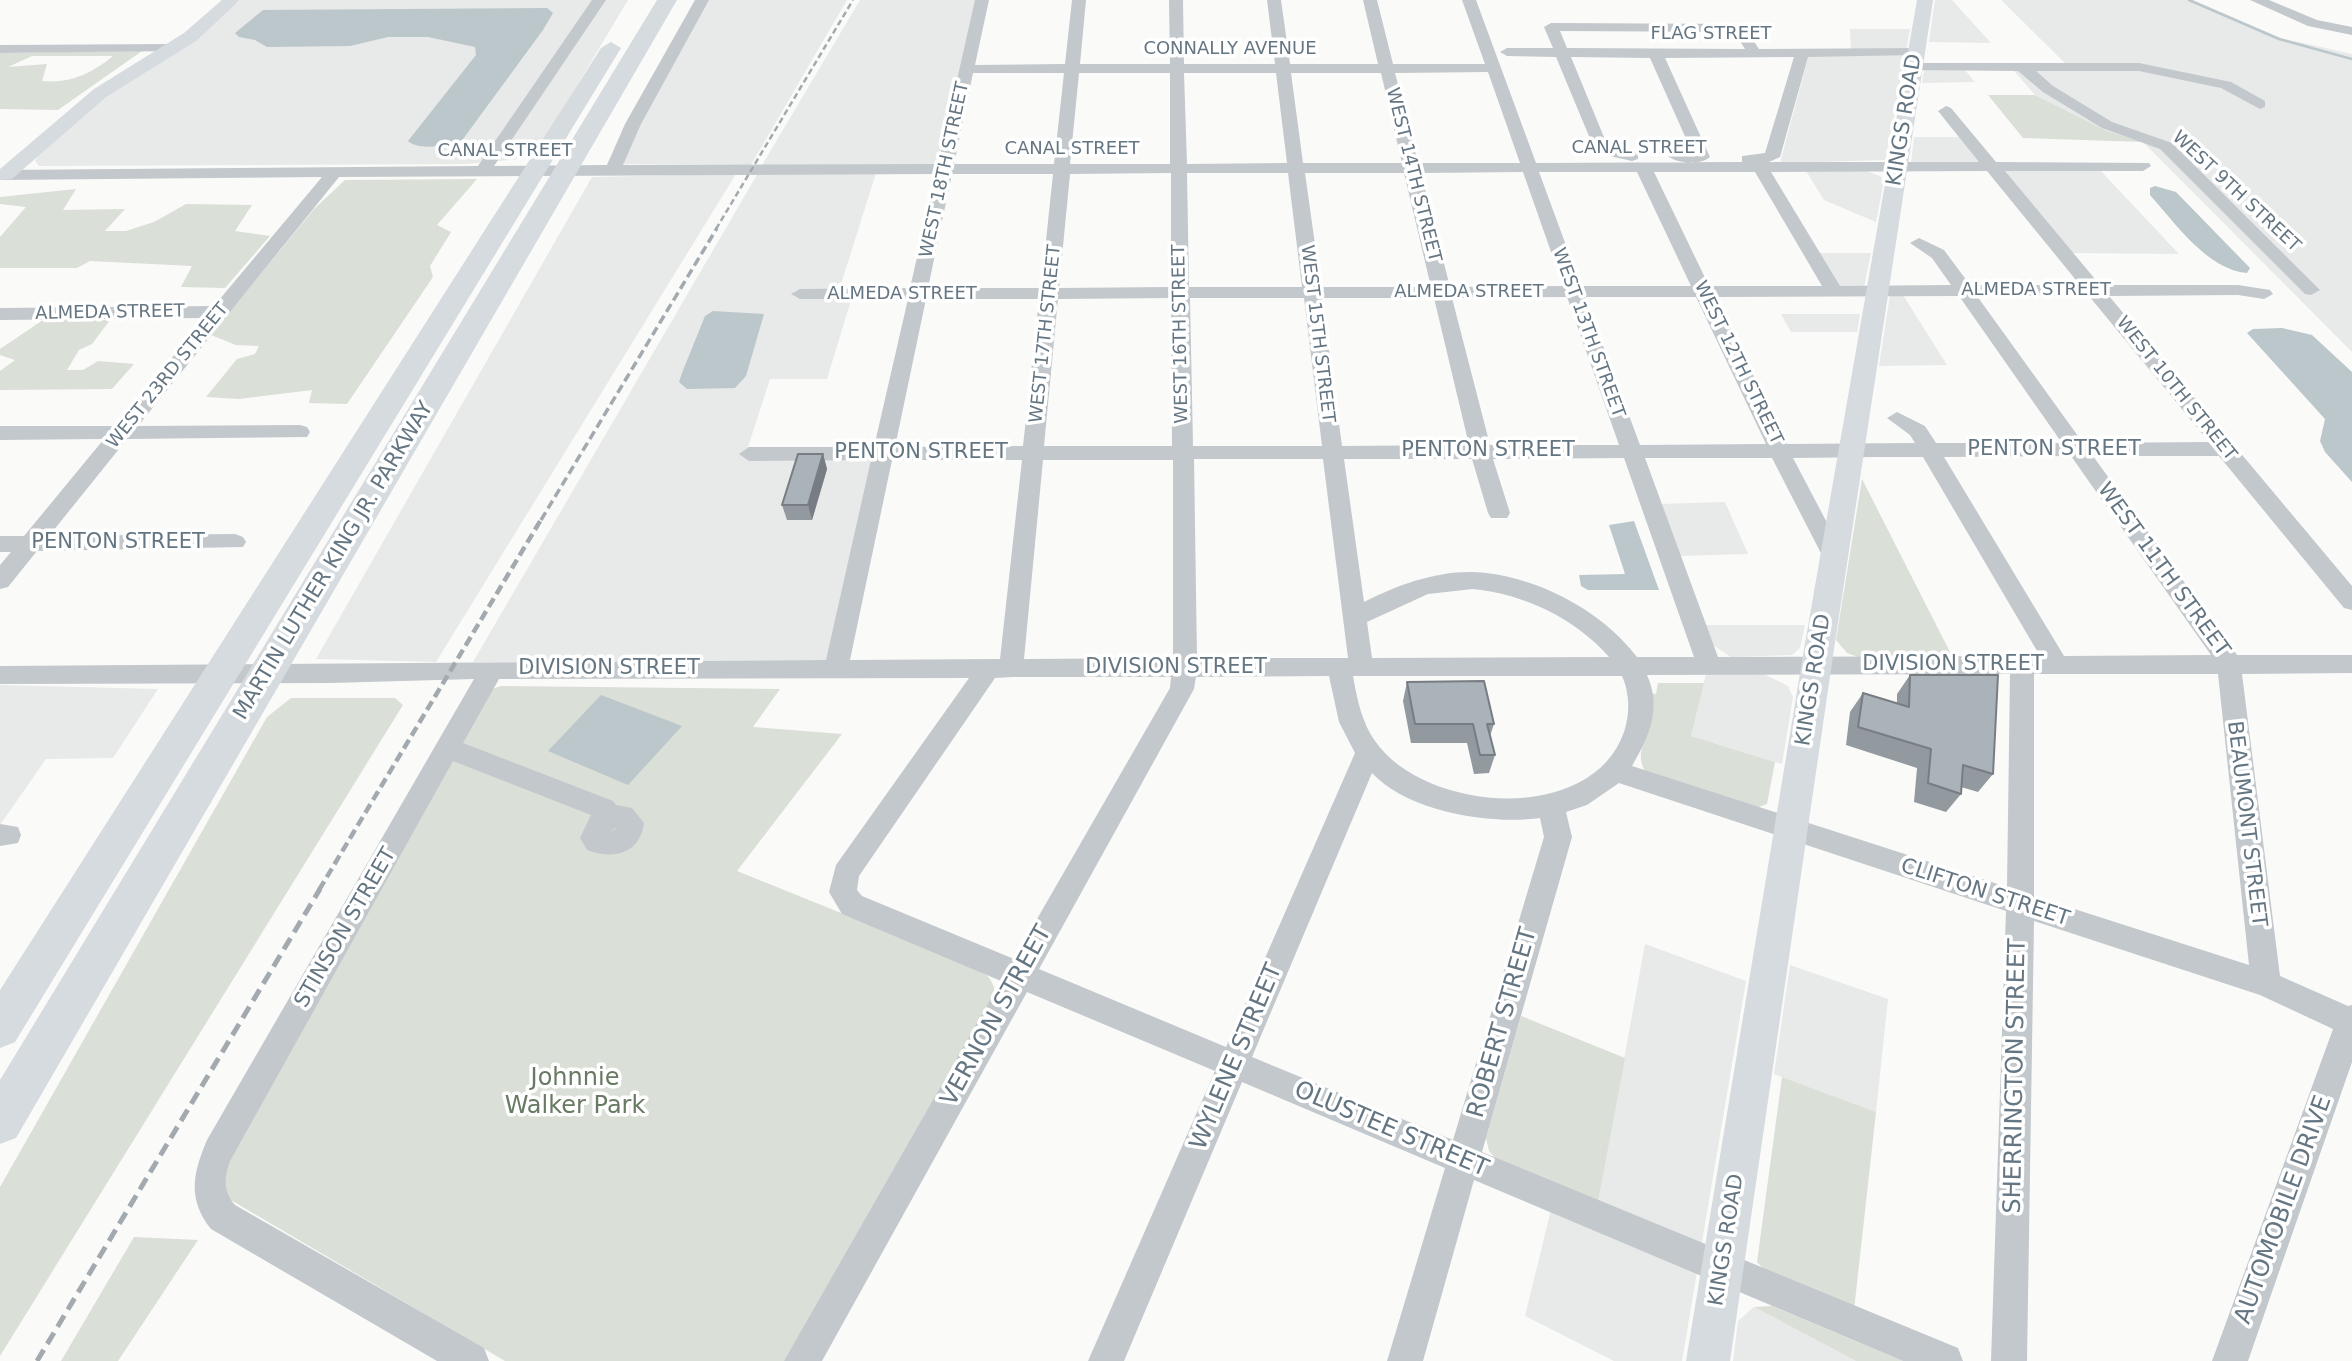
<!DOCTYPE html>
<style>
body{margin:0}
canvas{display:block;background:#fafaf8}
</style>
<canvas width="2352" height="1361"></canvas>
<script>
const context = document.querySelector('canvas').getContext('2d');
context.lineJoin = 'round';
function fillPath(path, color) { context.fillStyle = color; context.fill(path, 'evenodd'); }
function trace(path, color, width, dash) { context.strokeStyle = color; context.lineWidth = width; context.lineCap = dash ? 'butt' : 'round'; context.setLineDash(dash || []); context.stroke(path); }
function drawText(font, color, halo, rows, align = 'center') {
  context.font = font + ' "DejaVu Sans",sans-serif'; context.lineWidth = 7; context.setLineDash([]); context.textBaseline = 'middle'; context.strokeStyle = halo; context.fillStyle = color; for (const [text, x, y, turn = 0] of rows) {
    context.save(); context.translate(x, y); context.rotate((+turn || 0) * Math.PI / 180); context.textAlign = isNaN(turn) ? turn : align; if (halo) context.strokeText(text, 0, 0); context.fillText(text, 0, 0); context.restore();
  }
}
const built = new Path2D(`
 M 241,0 L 628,0 L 537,152 L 530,158 L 466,164 L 39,166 L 35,161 L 38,156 L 106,95 L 182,48 Z
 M 696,0 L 847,0 L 751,165 L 607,164 Z
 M 860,0 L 977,0 L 940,165 L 762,165 Z
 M 1935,0 L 1952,0 L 1991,43 L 1929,42 Z
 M 2001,0 L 2193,0 L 2281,38 L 2352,54 L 2352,352 L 2143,142 L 2107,131 L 2035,95 L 2008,64 L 2065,63 Z
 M 1850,29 L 1910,29 L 1886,160 L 1780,163 L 1809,54 L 1851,54 Z
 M 1924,69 L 1964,69 L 1975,82 L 1922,83 Z
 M 1914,137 L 1962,137 L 1983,163 L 1911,163 Z
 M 2001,169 L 2099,169 L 2179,254 L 2070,253 Z
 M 1806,171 L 1866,171 L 1880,176 L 1884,180 L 1876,222 L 1824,200 Z
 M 758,173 L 876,173 L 837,297 L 852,297 L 827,379 L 770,379 L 748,447 L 894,449 L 848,660 L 473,662 Z
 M 736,174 L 436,662 L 316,659 L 592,177 Z
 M 1818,253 L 1871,253 L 1864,287 L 1838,287 Z
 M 1890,295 L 1903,295 L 1947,365 L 1879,366 Z
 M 1781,314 L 1860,314 L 1857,332 L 1791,332 Z
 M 1725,502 L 1748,554 L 1679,556 L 1660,504 Z
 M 1705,625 L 1805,625 L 1800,648 L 1792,655 L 1731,657 L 1713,645 Z
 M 1706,674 L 1764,674 L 1788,686 L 1793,697 L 1782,764 L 1691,736 Z
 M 0,685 L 158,689 L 113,758 L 46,759 L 0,825 Z
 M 1645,944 L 1746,981 L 1682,1361 L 1614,1361 L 1525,1316 L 1557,1185 L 1598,1202 Z
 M 1790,965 L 1888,999 L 1876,1112 L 1774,1074 Z
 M 1754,1307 L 1856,1361 L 1733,1361 L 1738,1321 Z`);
const green = new Path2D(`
 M 142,51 L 58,110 L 0,109 L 0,53 ZM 32,56 L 113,56 C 93,73 69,84 42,81 L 47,64 L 8,67 Z
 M 1988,95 L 2035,95 L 2107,131 L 2143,142 L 2023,138 Z
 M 477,179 L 437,225 L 451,232 L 430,266 L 433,277 L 347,404 L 309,403 L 312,390 L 239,399 L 206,397 L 237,359 L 255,354 L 259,346 L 236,345 L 211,335 L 314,209 L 345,180 Z
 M 76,189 L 63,210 L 125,209 L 105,231 L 126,231 L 154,222 L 186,204 L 252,205 L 235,231 L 270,236 L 225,288 L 181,287 L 192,266 L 90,261 L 77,268 L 0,268 L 0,237 L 26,207 L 0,204 L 0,197 Z
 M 43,320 L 110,320 L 92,344 L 79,350 L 67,370 L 83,370 L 98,361 L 134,364 L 112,389 L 0,390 L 0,371 L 15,360 L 0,355 L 0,349 Z
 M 1862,479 L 1953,658 L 1858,657 L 1847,653 L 1836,640 Z
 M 1658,683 L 1704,683 L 1691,736 L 1775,762 L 1767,804 L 1756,808 L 1648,775 C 1633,756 1646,743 1649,722 C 1650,713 1650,703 1651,693 L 1656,694 Z
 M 501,686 L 780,689 L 753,727 L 842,734 L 737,871 L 975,967 C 990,976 995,982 995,999 L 788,1361 L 505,1361 L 229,1199 L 224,1186 L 226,1159 L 492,689 Z
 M 291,698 L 395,698 L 403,705 L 0,1356 L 0,1187 L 267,717 Z
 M 1521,1016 L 1625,1058 L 1598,1202 L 1496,1159 L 1489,1151 L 1486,1138 Z
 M 1782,1077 L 1876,1112 L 1854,1310 L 1767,1272 L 1757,1262 Z
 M 134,1237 L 198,1240 L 118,1361 L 61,1361 Z
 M 1772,1306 L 1903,1361 L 1856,1361 L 1754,1307 Z`);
const water = new Path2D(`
 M 547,8 L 553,13 L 543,30 L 463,139 C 451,146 418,151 408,141 L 476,55 L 475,47 L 428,37 L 388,37 L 350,46 L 267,47 L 255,40 L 239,37 L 235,33 L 263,10 Z
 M 2155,186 L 2176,192 L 2250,268 L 2247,273 C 2208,270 2175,223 2150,195 L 2150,188 Z
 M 713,311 L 764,314 L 746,376 L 735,388 L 687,389 L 679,382 L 682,373 L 705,316 Z
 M 2282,328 L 2312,335 L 2352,372 L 2352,482 L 2325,452 L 2320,441 L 2325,419 L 2247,333 L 2253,329 Z
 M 1634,521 L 1659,590 L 1588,590 L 1581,586 L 1579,575 L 1625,574 L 1609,525 Z
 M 601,695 L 682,726 L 628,785 L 548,751 Z`);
const stream = new Path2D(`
 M 2189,0 L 2279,39 L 2352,59`);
const minor = new Path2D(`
 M 592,0 L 606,0 L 494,166 L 607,165 L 625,124 L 695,0 L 709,0 L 641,124 L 623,165 L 938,164 L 975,0 L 989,0 L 975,65 L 1065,64 L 1072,0 L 1086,0 L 1080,64 L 1170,64 L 1169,0 L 1183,0 L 1184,64 L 1275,64 L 1267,0 L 1281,0 L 1290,64 L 1378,64 L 1363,0 L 1377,0 L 1393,64 L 1485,64 L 1462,0 L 1476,0 L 1536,163 L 1742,162 L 1742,156 L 1765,153 L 1794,57 L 1665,58 L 1710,157 C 1701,165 1677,164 1668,156 L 1676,151 L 1692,152 L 1650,58 L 1571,57 L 1608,147 L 1638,153 L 1638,159 L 1632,161 L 1596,153 L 1556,57 L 1507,56 L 1500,52 L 1507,48 L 1553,48 L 1544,27 L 1551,23 L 1738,24 L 1743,25 L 1759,49 L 1921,48 L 1923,51 L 1916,55 L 1808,57 L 1780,157 L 1769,162 L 1979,162 L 1938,111 L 1946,106 L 1951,108 L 1996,162 L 2149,163 L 2151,166 L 2143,171 L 2005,171 L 2100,285 L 2238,285 L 2270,290 L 2273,294 L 2264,299 L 2238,295 L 2109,296 L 2352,586 L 2352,610 L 2344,608 L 2219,456 L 2093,456 L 2237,655 L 2352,655 L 2352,673 L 2242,674 L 2280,976 L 2348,1006 L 2352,1005 L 2352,1062 L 2248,1361 L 2212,1361 L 2333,1029 L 2260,995 L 2034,921 L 2027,1361 L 1991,1361 L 2006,911 L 1619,783 L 1587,805 L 1566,812 L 1572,837 L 1482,1152 L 1958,1348 L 1963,1361 L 1903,1361 L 1474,1180 L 1423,1361 L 1387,1361 L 1445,1168 L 1242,1082 L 1124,1361 L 1088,1361 L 1215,1071 L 1027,992 L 822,1361 L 784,1361 L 1001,981 L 842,914 L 829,892 L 836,865 L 969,678 L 499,679 L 463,743 L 613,801 L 616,805 L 632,808 L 644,823 C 640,854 613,860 587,850 L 580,838 L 591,815 L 453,761 L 230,1161 C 224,1178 223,1191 235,1205 L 484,1348 L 489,1361 L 437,1361 L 211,1229 C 187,1199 193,1173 207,1140 L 474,679 L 330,683 L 0,684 L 0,666 L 826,660 L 871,460 L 749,461 L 739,454 L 749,447 L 874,447 L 908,299 L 800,299 L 791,294 L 800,289 L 910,288 L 936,174 L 339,177 L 138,426 L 300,425 L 307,427 L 310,432 L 307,437 L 127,439 L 49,536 L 235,534 L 243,537 L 246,542 L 243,547 L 37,551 L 8,587 L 0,589 L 0,565 L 11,552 L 0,552 L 0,536 L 24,536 L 104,439 L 0,440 L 0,426 L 115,426 L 205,318 L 0,320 L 0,308 L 214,306 L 322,177 L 0,180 L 0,170 L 478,166 ZM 1560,31 L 1734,32 L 1745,49 L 1567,48 ZM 1488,72 L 1520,163 L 1418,163 L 1395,73 ZM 973,73 L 1064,73 L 1054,164 L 954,164 ZM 1079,73 L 1170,73 L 1170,164 L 1070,164 ZM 1184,73 L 1276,73 L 1287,163 L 1187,164 ZM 1291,73 L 1381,73 L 1402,163 L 1303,163 ZM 1987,171 L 2080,285 L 1970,285 L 1944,250 L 1919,238 L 1910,243 L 1932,258 L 1951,285 L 1840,286 L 1771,172 ZM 1523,172 L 1563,286 L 1450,287 L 1421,173 ZM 1539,172 L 1637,172 L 1691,286 L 1581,286 ZM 1654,172 L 1755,172 L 1822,286 L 1709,286 ZM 1171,173 L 1171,287 L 1059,288 L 1070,174 ZM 1187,173 L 1288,173 L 1302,287 L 1189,287 ZM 1305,173 L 1404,173 L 1431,287 L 1321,287 ZM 952,174 L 1053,174 L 1041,288 L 928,288 ZM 1959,296 L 2062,443 L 1936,443 L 1925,426 L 1897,412 L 1887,418 L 1910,435 L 1915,443 L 1787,444 L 1715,297 ZM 1977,296 L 2089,296 L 2209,442 L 2083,443 ZM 1567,297 L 1619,445 L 1490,445 L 1452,298 ZM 1585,297 L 1696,297 L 1766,444 L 1640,445 ZM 1171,298 L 1172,446 L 1044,446 L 1058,299 ZM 1190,298 L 1304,298 L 1322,446 L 1193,446 ZM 1322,298 L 1434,298 L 1469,445 L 1342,446 ZM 926,299 L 1039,299 L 1023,446 L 895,447 ZM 2071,456 L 2211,655 L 2064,656 L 1944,457 ZM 1874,457 L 1923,457 L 2040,656 L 1718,657 L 1645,458 L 1772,458 L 1826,563 L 1842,563 L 1845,557 L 1793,458 ZM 1624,458 L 1694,657 L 1637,657 C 1601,609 1532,574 1473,572 C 1436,571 1397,585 1364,602 L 1344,459 L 1472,459 L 1488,513 L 1491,518 L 1507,518 L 1510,513 L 1493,459 ZM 1194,459 L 1323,459 L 1348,658 L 1197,658 ZM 892,460 L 1022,460 L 1000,659 L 850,660 ZM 1043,460 L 1173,460 L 1173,658 L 1024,659 ZM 1473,589 C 1524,594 1575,618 1609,657 L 1372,658 L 1367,622 L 1428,594 ZM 2010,674 L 2007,887 L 1632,766 C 1649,737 1662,708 1647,675 ZM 2034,674 L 2218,674 L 2249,965 L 2034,896 ZM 1329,676 L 1339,722 L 1355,753 L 1226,1047 L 1039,969 L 1194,689 L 1196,677 ZM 1353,676 L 1622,676 C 1630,694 1630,714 1624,732 C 1591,826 1424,812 1375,741 C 1362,723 1357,699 1353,676 ZM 1013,677 L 1171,677 L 1170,688 L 1014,959 L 862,896 L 857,890 L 859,876 L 995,678 ZM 1372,773 C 1408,812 1491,825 1540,818 L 1544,837 L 1453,1140 L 1252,1057 ZM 617,828 L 609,833 L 615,828 Z
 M 2250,0 L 2269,0 L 2317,20 L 2352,27 L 2352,35 L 2308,26 Z
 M 173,44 L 180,48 L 178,51 L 0,53 L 0,45 Z
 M 1914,63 L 2139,63 L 2231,82 L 2265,101 L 2265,107 L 2260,109 L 2221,88 L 2139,71 L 2036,71 L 2053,86 L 2112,122 L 2172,143 L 2320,290 L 2311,295 L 2305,294 L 2160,149 L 2102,128 L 2043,92 L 2018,71 L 1909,70 L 1907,67 Z
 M 0,824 L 18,827 L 21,835 L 18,843 L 0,846 Z`);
const major = new Path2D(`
 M 222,0 L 240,0 L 196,41 L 106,97 L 12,179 L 0,180 L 0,169 L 94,89 L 184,33 Z
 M 1917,0 L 1933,0 L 1834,649 L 1730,1361 L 1686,1361 L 1804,649 Z`);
const highway = new Path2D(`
 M 657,0 L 677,0 L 16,1138 L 0,1144 L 0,1080 Z
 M 611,42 L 621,48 L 15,1042 L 0,1048 L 0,990 L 601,48 Z`);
const railFar3 = new Path2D(`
 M 716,229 L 853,0`);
const railFar2 = new Path2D(`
 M 541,520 L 717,228`);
const railFar1 = new Path2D(`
 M 319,890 L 542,518`);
const rail = new Path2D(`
 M 37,1361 L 320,889`);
const wall = new Path2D(`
 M 823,454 L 827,469 L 812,520 L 787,520 L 782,505 Z
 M 1910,675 L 1993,774 L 1978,792 L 1961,787 L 1961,794 L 1946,812 L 1914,802 L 1917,768 L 1846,745 L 1850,712 L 1863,693 L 1897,703 L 1897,694 Z
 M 1407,682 L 1494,724 L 1490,736 L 1495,755 L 1489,773 L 1474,774 L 1467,743 L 1411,743 L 1403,701 Z`);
const shadedWall = new Path2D(`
 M 823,454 L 827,469 L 812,520 L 808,505 Z`);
const building = new Path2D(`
 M 798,454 L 823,454 L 808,505 L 782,505 Z
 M 1910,675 L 1998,675 L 1993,774 L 1963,765 L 1961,794 L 1928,783 L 1931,749 L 1858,727 L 1863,693 L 1909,707 Z
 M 1484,681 L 1494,724 L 1487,724 L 1495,755 L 1480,755 L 1473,724 L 1415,724 L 1407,682 Z`);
const farStreetnames = [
 ["FLAG STREET",1711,34],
 ["CONNALLY AVENUE",1230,49],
 ["CANAL STREET",1639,148],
 ["CANAL STREET",1072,149],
 ["CANAL STREET",505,151],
 ["WEST 18TH STREET",945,170,-78],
 ["WEST 14TH STREET",1413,175,76],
 ["WEST 9TH STREET",2236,192,43],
 ["ALMEDA STREET",2036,290],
 ["ALMEDA STREET",1469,292],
 ["ALMEDA STREET",902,294],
 ["ALMEDA STREET",110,313,-1],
 ["WEST 13TH STREET",1588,333,70],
 ["WEST 17TH STREET",1046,334,-84],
 ["WEST 16TH STREET",1181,334,-91],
 ["WEST 15TH STREET",1317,334,83],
 ["WEST 12TH STREET",1738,363,64],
 ["WEST 23RD STREET",168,376,-51],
 ["WEST 10TH STREET",2176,389,51]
];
const streetNames = [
 ["KINGS ROAD",1905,120,-81],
 ["PENTON STREET",2054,450],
 ["PENTON STREET",1488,451],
 ["PENTON STREET",921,453],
 ["PENTON STREET",118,543],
 ["MARTIN LUTHER KING JR. PARKWAY",334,561,-59],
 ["WEST 11TH STREET",2163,570,54],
 ["DIVISION STREET",1953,665],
 ["DIVISION STREET",1176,668],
 ["DIVISION STREET",609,669],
 ["KINGS ROAD",1814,680,-81],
 ["BEAUMONT STREET",2246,824,83],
 ["CLIFTON STREET",1985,893,18],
 ["STINSON STREET",346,928,-60],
 ["KINGS ROAD",1727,1240,-81]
];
const nearStreetnames = [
 ["VERNON STREET",997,1016,-61],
 ["ROBERT STREET",1503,1023,-74],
 ["WYLENE STREET",1237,1057,-67],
 ["SHERRINGTON STREET",2016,1076,-89],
 ["OLUSTEE STREET",1391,1130,23],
 ["AUTOMOBILE DRIVE",2284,1210,-70]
];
const nearParknames = [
 ["Johnnie",575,1079],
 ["Walker Park",575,1107]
];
fillPath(built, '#e8e9e9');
fillPath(green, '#dadfd7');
fillPath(water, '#bbc7cb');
trace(stream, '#bbc7cb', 2.5);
fillPath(minor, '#c3c8cc');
fillPath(major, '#d6dbdf');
fillPath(highway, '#d6dbdf');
trace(railFar3, '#a2aab0', 2.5, [6, 3.5]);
trace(railFar2, '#a2aab0', 3.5, [9, 4.5]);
trace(railFar1, '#a2aab0', 4.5, [10, 5]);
trace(rail, '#a2aab0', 5, [13, 7]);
fillPath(wall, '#929a9f');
fillPath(shadedWall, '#777d82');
fillPath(building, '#aab3b9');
trace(building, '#777d82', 2);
drawText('18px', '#657683', '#fff', farStreetnames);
drawText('21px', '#657683', '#fff', streetNames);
drawText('24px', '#657683', '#fff', nearStreetnames);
drawText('24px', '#687a64', '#fff', nearParknames);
</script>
